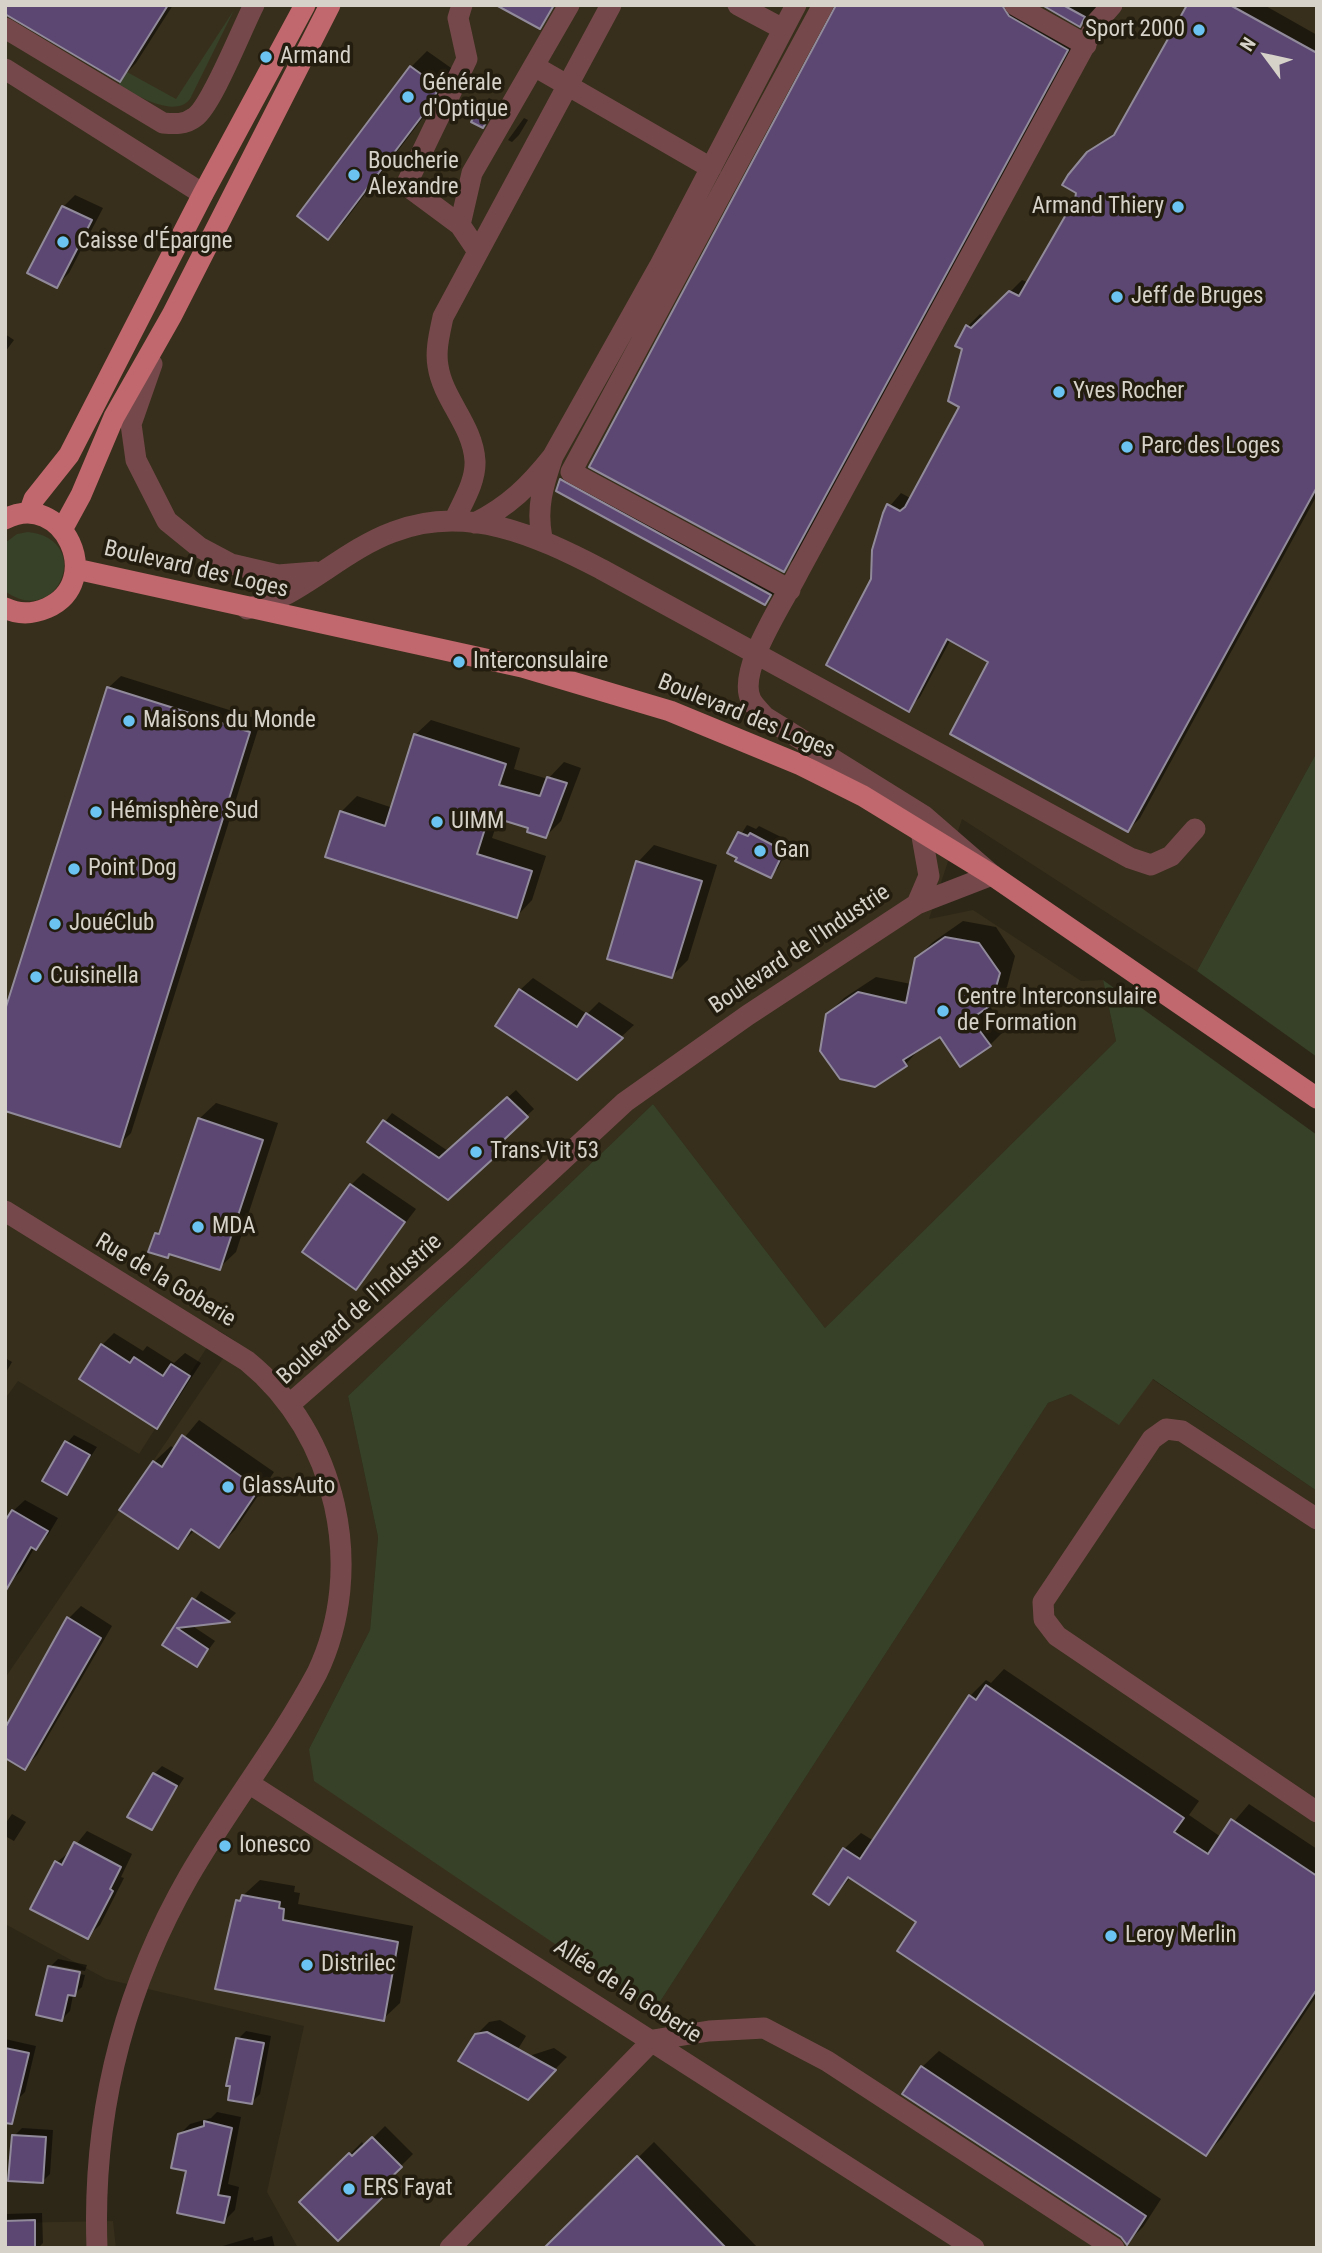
<!DOCTYPE html>
<meta charset="utf-8">
<style>
body{margin:0}
#map{position:relative;width:1322px;height:2253px;overflow:hidden;background:#2d2718;font-family:"Roboto Condensed",sans-serif}
canvas{display:block}
.frame{position:absolute;inset:0;border:7px solid #d6d2c9;pointer-events:none}
.north{position:absolute;left:1231px;top:21px;width:70px;height:70px;-webkit-text-stroke:5px #231d0f;paint-order:stroke;rotate:303deg;font-size:19px;font-weight:700;line-height:28px;text-align:center;color:#d6d2c9}
.north::after{content:'';display:block;margin:auto;width:24px;height:32px;background:#d6d2c9;clip-path:polygon(50% 0,100% 100%,50% 72%,0 100%)}
</style>
<div id="map">
<canvas width="1322" height="2253"></canvas>
<div class="frame"></div>
<div class="north">N</div>
</div>
<script>
const context = document.querySelector('canvas').getContext('2d');
context.lineJoin = 'round';
function fillPath(path, color) { context.fillStyle = color; context.fill(path, 'evenodd'); }
function trace(path, color, width, dash) { context.strokeStyle = color; context.lineWidth = width; context.lineCap = dash ? 'butt' : 'round'; context.setLineDash(dash || []); context.stroke(path); }
function drawText(font, color, halo, rows, align = 'center') {
  context.font = font + ' "Roboto Condensed",sans-serif'; context.lineWidth = 7; context.setLineDash([]); context.textBaseline = 'middle'; context.strokeStyle = halo; context.fillStyle = color; for (const [text, x, y, turn = 0] of rows) {
    context.save(); context.translate(x, y); context.rotate((+turn || 0) * Math.PI / 180); context.textAlign = isNaN(turn) ? turn : align; if (halo) context.strokeText(text, 0, 0); context.fillText(text, 0, 0); context.restore();
  }
}
const built = new Path2D(`
 M 5,5 L 1317,5 L 1317,752 L 1197,971 L 962,819 L 929,919 L 973,910 L 1081,981 L 1103,980 L 1116,1041 L 825,1328 L 653,1104 L 348,1396 L 378,1537 L 370,1630 L 309,1749 L 654,2011 L 1048,1403 L 1071,1394 L 1152,1379 L 1317,1491 L 1317,2248 L 298,2248 L 267,2192 L 304,2026 L 106,1979 L 5,1924 L 5,1678 L 235,1341 L 218,1330 L 139,1454 L 18,1381 L 5,1399 Z
 M 113,2221 L 116,2248 L 5,2248 L 5,2223 Z`);
const green = new Path2D(`
 M 234,10 L 190,99 C 175,119 136,95 118,85 L 127,72 L 176,99 Z
 M 28,532 C 95,539 58,630 5,591 L 5,543 L 17,534 Z
 M 1317,752 L 1317,1057 L 1197,971 Z
 M 1103,980 L 1317,1135 L 1317,1491 L 1153,1379 L 1119,1425 L 1071,1394 L 1048,1403 L 654,2011 L 314,1781 L 309,1749 L 370,1630 L 378,1537 L 348,1396 L 653,1104 L 825,1328 L 1116,1041 Z`);
const shadow = new Path2D(`
 M 5,5 L 173,5 L 136,63 L 120,80 Z
 M 836,5 L 1034,5 L 1083,33 L 800,553 L 783,570 Z
 M 1046,5 L 1098,5 L 1080,24 Z
 M 1189,5 L 1264,5 L 1317,35 L 1317,495 L 1140,818 L 1128,830 L 991,661 L 951,639 L 920,697 L 908,709 L 873,580 L 884,513 L 901,493 L 912,499 L 962,406 L 964,348 L 957,345 L 968,326 L 980,314 L 985,317 L 1022,280 L 1029,283 L 1076,199 L 1088,153 L 1120,129 Z
 M 427,51 L 454,70 L 447,86 L 344,222 L 328,238 L 411,67 Z
 M 489,98 L 499,103 L 482,126 L 482,106 Z
 M 524,118 L 528,120 L 519,135 L 512,142 L 508,140 Z
 M 75,195 L 103,208 L 69,273 L 57,285 L 63,207 Z
 M 5,334 L 14,340 L 5,352 Z
 M 578,464 L 786,578 L 781,586 L 765,603 L 558,490 L 561,480 Z
 M 121,676 L 261,720 L 131,1133 L 119,1145 L 108,688 Z
 M 431,720 L 520,748 L 514,769 L 548,779 L 564,762 L 581,768 L 561,821 L 546,836 L 531,827 L 499,817 L 492,838 L 546,856 L 532,900 L 517,916 L 341,812 L 357,796 L 393,808 L 415,735 Z
 M 747,825 L 756,829 L 759,826 L 791,842 L 778,868 L 770,876 L 730,852 Z
 M 654,845 L 717,865 L 688,960 L 672,976 L 638,862 Z
 M 963,921 L 996,927 L 1015,956 L 1007,987 L 989,1005 L 1006,1029 L 990,1045 L 940,1035 L 921,1047 L 906,1064 L 874,1085 L 827,1015 L 844,998 L 876,977 L 911,984 L 916,959 L 933,942 Z
 M 533,978 L 587,1014 L 599,1002 L 634,1025 L 577,1078 L 520,990 Z
 M 516,1090 L 534,1109 L 499,1142 L 503,1147 L 448,1197 L 369,1142 L 392,1113 L 448,1151 Z
 M 216,1103 L 278,1123 L 236,1252 L 219,1268 L 171,1252 L 167,1256 L 156,1234 L 164,1226 L 199,1119 Z
 M 363,1173 L 416,1209 L 356,1288 L 351,1185 Z
 M 114,1333 L 143,1351 L 147,1346 L 174,1363 L 185,1353 L 201,1363 L 168,1414 L 156,1426 L 102,1345 Z
 M 5,1358 L 12,1362 L 5,1374 Z
 M 199,1420 L 274,1472 L 235,1530 L 219,1546 L 195,1530 L 178,1547 L 154,1462 L 171,1446 L 175,1449 Z
 M 74,1435 L 97,1447 L 67,1493 L 67,1443 Z
 M 25,1500 L 58,1518 L 48,1535 L 35,1547 L 21,1571 L 5,1587 L 12,1512 Z
 M 201,1591 L 236,1613 L 229,1620 L 191,1625 L 215,1641 L 197,1665 L 164,1645 Z
 M 81,1606 L 112,1626 L 37,1755 L 25,1768 L 5,1731 L 69,1618 Z
 M 1004,1669 L 1199,1801 L 1189,1815 L 1221,1837 L 1249,1804 L 1317,1849 L 1317,1995 L 1222,2138 L 1206,2154 L 918,1921 L 851,1877 L 829,1903 L 815,1894 L 844,1849 L 861,1833 L 874,1841 L 970,1696 L 986,1680 L 991,1683 Z
 M 162,1766 L 184,1778 L 151,1828 L 154,1774 Z
 M 12,1814 L 26,1822 L 14,1841 L 5,1836 L 5,1824 Z
 M 87,1831 L 132,1854 L 121,1877 L 124,1878 L 100,1925 L 87,1937 L 57,1862 L 71,1851 Z
 M 260,1880 L 295,1886 L 294,1892 L 300,1893 L 298,1904 L 413,1926 L 400,2003 L 383,2019 L 237,1901 Z
 M 58,1959 L 87,1965 L 85,1971 L 53,1965 L 53,1968 L 85,1975 L 82,1987 L 73,1995 L 70,2011 L 62,2019 L 50,1967 Z
 M 500,2020 L 526,2036 L 510,2062 L 554,2048 L 567,2057 L 528,2097 L 476,2035 L 489,2022 Z
 M 246,2031 L 271,2036 L 260,2094 L 252,2102 L 238,2039 Z
 M 5,2039 L 36,2046 L 25,2092 L 17,2100 L 5,2098 Z
 M 939,2051 L 1161,2199 L 1143,2227 L 1127,2243 L 922,2067 Z
 M 217,2112 L 241,2117 L 228,2184 L 239,2187 L 235,2210 L 224,2221 L 189,2170 L 179,2135 L 190,2124 L 211,2118 Z
 M 385,2126 L 413,2154 L 394,2173 L 398,2178 L 338,2239 L 302,2202 L 362,2142 L 365,2146 Z
 M 22,2128 L 53,2130 L 50,2174 L 42,2182 L 14,2136 Z
 M 654,2142 L 758,2248 L 547,2248 Z
 M 42,2213 L 43,2243 L 38,2248 L 5,2248 L 5,2214 Z
 M 272,2236 L 275,2248 L 216,2248 L 253,2237 L 254,2241 Z`);
const building = new Path2D(`
 M 5,5 L 168,5 L 120,82 L 5,14 Z
 M 496,5 L 554,5 L 540,29 Z
 M 836,5 L 1002,5 L 1009,16 L 1068,50 L 784,572 L 589,467 Z
 M 1042,5 L 1063,5 L 1085,17 L 1080,27 Z
 M 1187,5 L 1230,5 L 1317,53 L 1317,487 L 1128,832 L 950,734 L 988,662 L 947,639 L 909,712 L 826,665 L 871,579 L 872,550 L 883,513 L 887,504 L 900,511 L 905,507 L 959,407 L 948,401 L 962,349 L 955,346 L 966,325 L 971,328 L 1009,291 L 1019,296 L 1075,199 L 1076,193 L 1062,185 L 1068,175 L 1087,152 L 1114,135 Z
 M 410,66 L 439,87 L 431,104 L 328,240 L 297,216 Z
 M 480,105 L 492,112 L 483,128 L 471,122 Z
 M 62,206 L 92,220 L 57,288 L 27,273 Z
 M 560,479 L 771,595 L 765,605 L 556,491 Z
 M 107,687 L 250,732 L 120,1147 L 5,1111 L 5,1010 Z
 M 414,734 L 506,764 L 499,785 L 540,796 L 547,777 L 567,783 L 546,838 L 527,832 L 528,828 L 489,816 L 477,854 L 532,871 L 517,918 L 325,857 L 340,811 L 385,826 Z
 M 738,832 L 748,836 L 750,833 L 784,851 L 771,878 L 735,861 L 737,858 L 727,853 Z
 M 636,861 L 702,881 L 672,978 L 607,959 Z
 M 945,937 L 979,943 L 1000,973 L 991,1005 L 971,1019 L 991,1046 L 960,1067 L 940,1037 L 903,1060 L 907,1066 L 875,1087 L 840,1079 L 820,1051 L 826,1014 L 858,992 L 906,1003 L 915,958 Z
 M 519,989 L 577,1027 L 586,1013 L 623,1038 L 577,1080 L 495,1026 Z
 M 507,1097 L 528,1117 L 492,1151 L 496,1156 L 448,1200 L 367,1142 L 383,1120 L 439,1158 Z
 M 198,1118 L 263,1140 L 220,1270 L 169,1254 L 168,1258 L 148,1252 L 155,1233 L 159,1234 Z
 M 350,1184 L 405,1222 L 356,1290 L 302,1252 Z
 M 101,1344 L 130,1363 L 134,1357 L 163,1376 L 171,1364 L 190,1376 L 157,1429 L 79,1379 Z
 M 182,1435 L 259,1489 L 219,1548 L 191,1529 L 178,1549 L 119,1510 L 153,1461 L 162,1467 Z
 M 65,1441 L 90,1455 L 67,1495 L 42,1481 Z
 M 12,1510 L 48,1531 L 36,1550 L 31,1547 L 5,1592 L 5,1521 Z
 M 192,1598 L 230,1622 L 177,1628 L 208,1649 L 197,1667 L 162,1645 Z
 M 67,1617 L 101,1638 L 25,1770 L 5,1758 L 5,1728 Z
 M 986,1685 L 1184,1818 L 1174,1832 L 1208,1854 L 1231,1819 L 1317,1876 L 1317,1989 L 1206,2156 L 897,1951 L 916,1922 L 848,1877 L 829,1905 L 813,1894 L 843,1848 L 860,1859 L 969,1695 L 976,1700 Z
 M 153,1773 L 177,1786 L 152,1830 L 127,1817 Z
 M 74,1842 L 121,1867 L 110,1889 L 113,1891 L 88,1939 L 30,1909 L 55,1861 L 62,1865 Z
 M 242,1895 L 280,1902 L 279,1908 L 284,1909 L 283,1920 L 398,1942 L 384,2021 L 215,1989 L 236,1900 L 240,1901 Z
 M 48,1966 L 80,1972 L 75,1996 L 68,1995 L 62,2021 L 36,2015 Z
 M 487,2032 L 556,2070 L 528,2100 L 458,2061 L 475,2034 Z
 M 236,2038 L 264,2043 L 252,2104 L 228,2100 L 230,2086 L 226,2086 Z
 M 5,2048 L 29,2053 L 12,2124 L 5,2123 Z
 M 921,2066 L 1146,2216 L 1127,2245 L 1121,2237 L 902,2094 Z
 M 204,2121 L 232,2128 L 218,2195 L 230,2197 L 224,2223 L 177,2213 L 186,2171 L 171,2168 L 178,2134 L 204,2126 Z
 M 12,2135 L 46,2137 L 43,2183 L 8,2181 Z
 M 372,2137 L 402,2167 L 382,2186 L 388,2192 L 338,2241 L 299,2202 L 349,2153 L 352,2156 Z
 M 637,2156 L 726,2248 L 544,2248 Z
 M 35,2220 L 35,2248 L 5,2248 L 5,2221 Z`);
const minor = new Path2D(`
 M 738,5 L 783,29
 M 1015,5 L 1086,45
 M 5,28 L 163,123 C 174,124 185,125 195,117 C 212,105 242,28 254,5
 M 534,66 L 711,168
 M 5,69 L 203,194
 M 460,225 L 406,185 L 467,59 L 458,18 L 462,5
 M 477,250 L 460,225 L 472,173 L 569,5
 M 152,364 L 131,424 L 136,460 L 167,521 L 199,547 L 231,564 L 278,575 L 316,572
 M 553,456 L 659,267 L 796,5
 M 454,521 C 462,503 476,482 475,461 C 473,425 443,400 438,366 C 435,350 440,332 443,317 L 611,5
 M 475,523 C 509,506 529,486 553,456 C 543,485 536,508 542,538
 M 790,590 L 571,472 L 823,5
 M 247,609 C 260,604 275,601 287,594 C 322,575 355,546 393,532 C 466,503 537,536 601,569 L 1130,858 L 1151,865 L 1171,856 L 1195,829
 M 921,831 L 929,876 L 917,904 L 992,875 L 924,816 L 765,717 C 761,712 754,706 751,700 C 736,670 785,600 799,571 L 1098,21 L 1112,5
 M 5,1211 L 247,1361 C 337,1434 367,1569 317,1673 C 279,1744 229,1807 189,1876 C 123,1991 92,2115 97,2248
 M 290,1404 L 459,1256 L 625,1102 L 748,1015 L 917,904
 M 1317,1519 L 1182,1431 L 1166,1429 L 1152,1439 L 1043,1602 L 1044,1619 L 1057,1636 L 1317,1812
 M 250,1784 L 974,2248
 M 450,2248 L 653,2040 L 709,2031 L 764,2028 L 827,2061 L 1114,2248`);
const major = new Path2D(`
 M 29,513 L 34,499 L 69,455 L 203,194 L 305,5
 M 5,519 C 63,489 106,582 47,608 C 33,614 19,615 5,608
 M 63,528 L 81,495 L 114,417 L 172,315 L 330,5
 M 76,569 L 522,667 L 670,711 L 801,765 L 863,796 L 992,875 L 1317,1098`);
const markers = [
 [1199,30,7,"#6ac3f1"],
 [266,57,7,"#6ac3f1"],
 [408,97,7,"#6ac3f1"],
 [354,175,7,"#6ac3f1"],
 [1178,207,7,"#6ac3f1"],
 [63,242,7,"#6ac3f1"],
 [1117,297,7,"#6ac3f1"],
 [1059,392,7,"#6ac3f1"],
 [1127,447,7,"#6ac3f1"],
 [459,662,7,"#6ac3f1"],
 [129,721,7,"#6ac3f1"],
 [96,812,7,"#6ac3f1"],
 [437,822,7,"#6ac3f1"],
 [760,851,7,"#6ac3f1"],
 [74,869,7,"#6ac3f1"],
 [55,924,7,"#6ac3f1"],
 [36,977,7,"#6ac3f1"],
 [943,1011,7,"#6ac3f1"],
 [476,1152,7,"#6ac3f1"],
 [198,1227,7,"#6ac3f1"],
 [228,1487,7,"#6ac3f1"],
 [225,1846,7,"#6ac3f1"],
 [1111,1936,7,"#6ac3f1"],
 [307,1965,7,"#6ac3f1"],
 [349,2189,7,"#6ac3f1"]
];
const poiNames = [
 ["Sport 2000",1185,30,"right"],
 ["Armand",280,57],
 ["Générale",422,84],
 ["d'Optique",422,110],
 ["Boucherie",368,162],
 ["Alexandre",368,188],
 ["Armand Thiery",1164,207,"right"],
 ["Caisse d'Épargne",77,242],
 ["Jeff de Bruges",1131,297],
 ["Yves Rocher",1073,392],
 ["Parc des Loges",1141,447],
 ["Interconsulaire",473,662],
 ["Maisons du Monde",143,721],
 ["Hémisphère Sud",110,812],
 ["UIMM",451,822],
 ["Gan",774,851],
 ["Point Dog",88,869],
 ["JouéClub",69,924],
 ["Cuisinella",50,977],
 ["Centre Interconsulaire",957,998],
 ["de Formation",957,1024],
 ["Trans-Vit 53",490,1152],
 ["MDA",212,1227],
 ["GlassAuto",242,1487],
 ["Ionesco",239,1846],
 ["Leroy Merlin",1125,1936],
 ["Distrilec",321,1965],
 ["ERS Fayat",363,2189]
];
const streetNames = [
 ["Boulevard des Loges",196,570,13],
 ["Boulevard des Loges",746,717,22],
 ["Boulevard de l'Industrie",800,950,-34],
 ["Rue de la Goberie",165,1281,31],
 ["Boulevard de l'Industrie",360,1310,-42],
 ["Allée de la Goberie",627,1992,33]
];
fillPath(built, '#372f1b');
fillPath(green, '#374127');
fillPath(shadow, '#0007');
fillPath(building, '#5b4772');
trace(building, '#918a9b', 2);
trace(minor, '#75494b', 21);
trace(major, '#c0686d', 21);
for (const [x, y, r, color] of markers) { const dot = new Path2D(); dot.arc(x, y, r, 0, 2 * Math.PI); context.fillStyle = color; context.fill(dot); trace(dot, '#231d0f', 2.5); }
drawText('23px', '#d6d2c9', '#231d0f', poiNames, 'left');
drawText('23px', '#d6d2c9', '#231d0f', streetNames);
</script>
